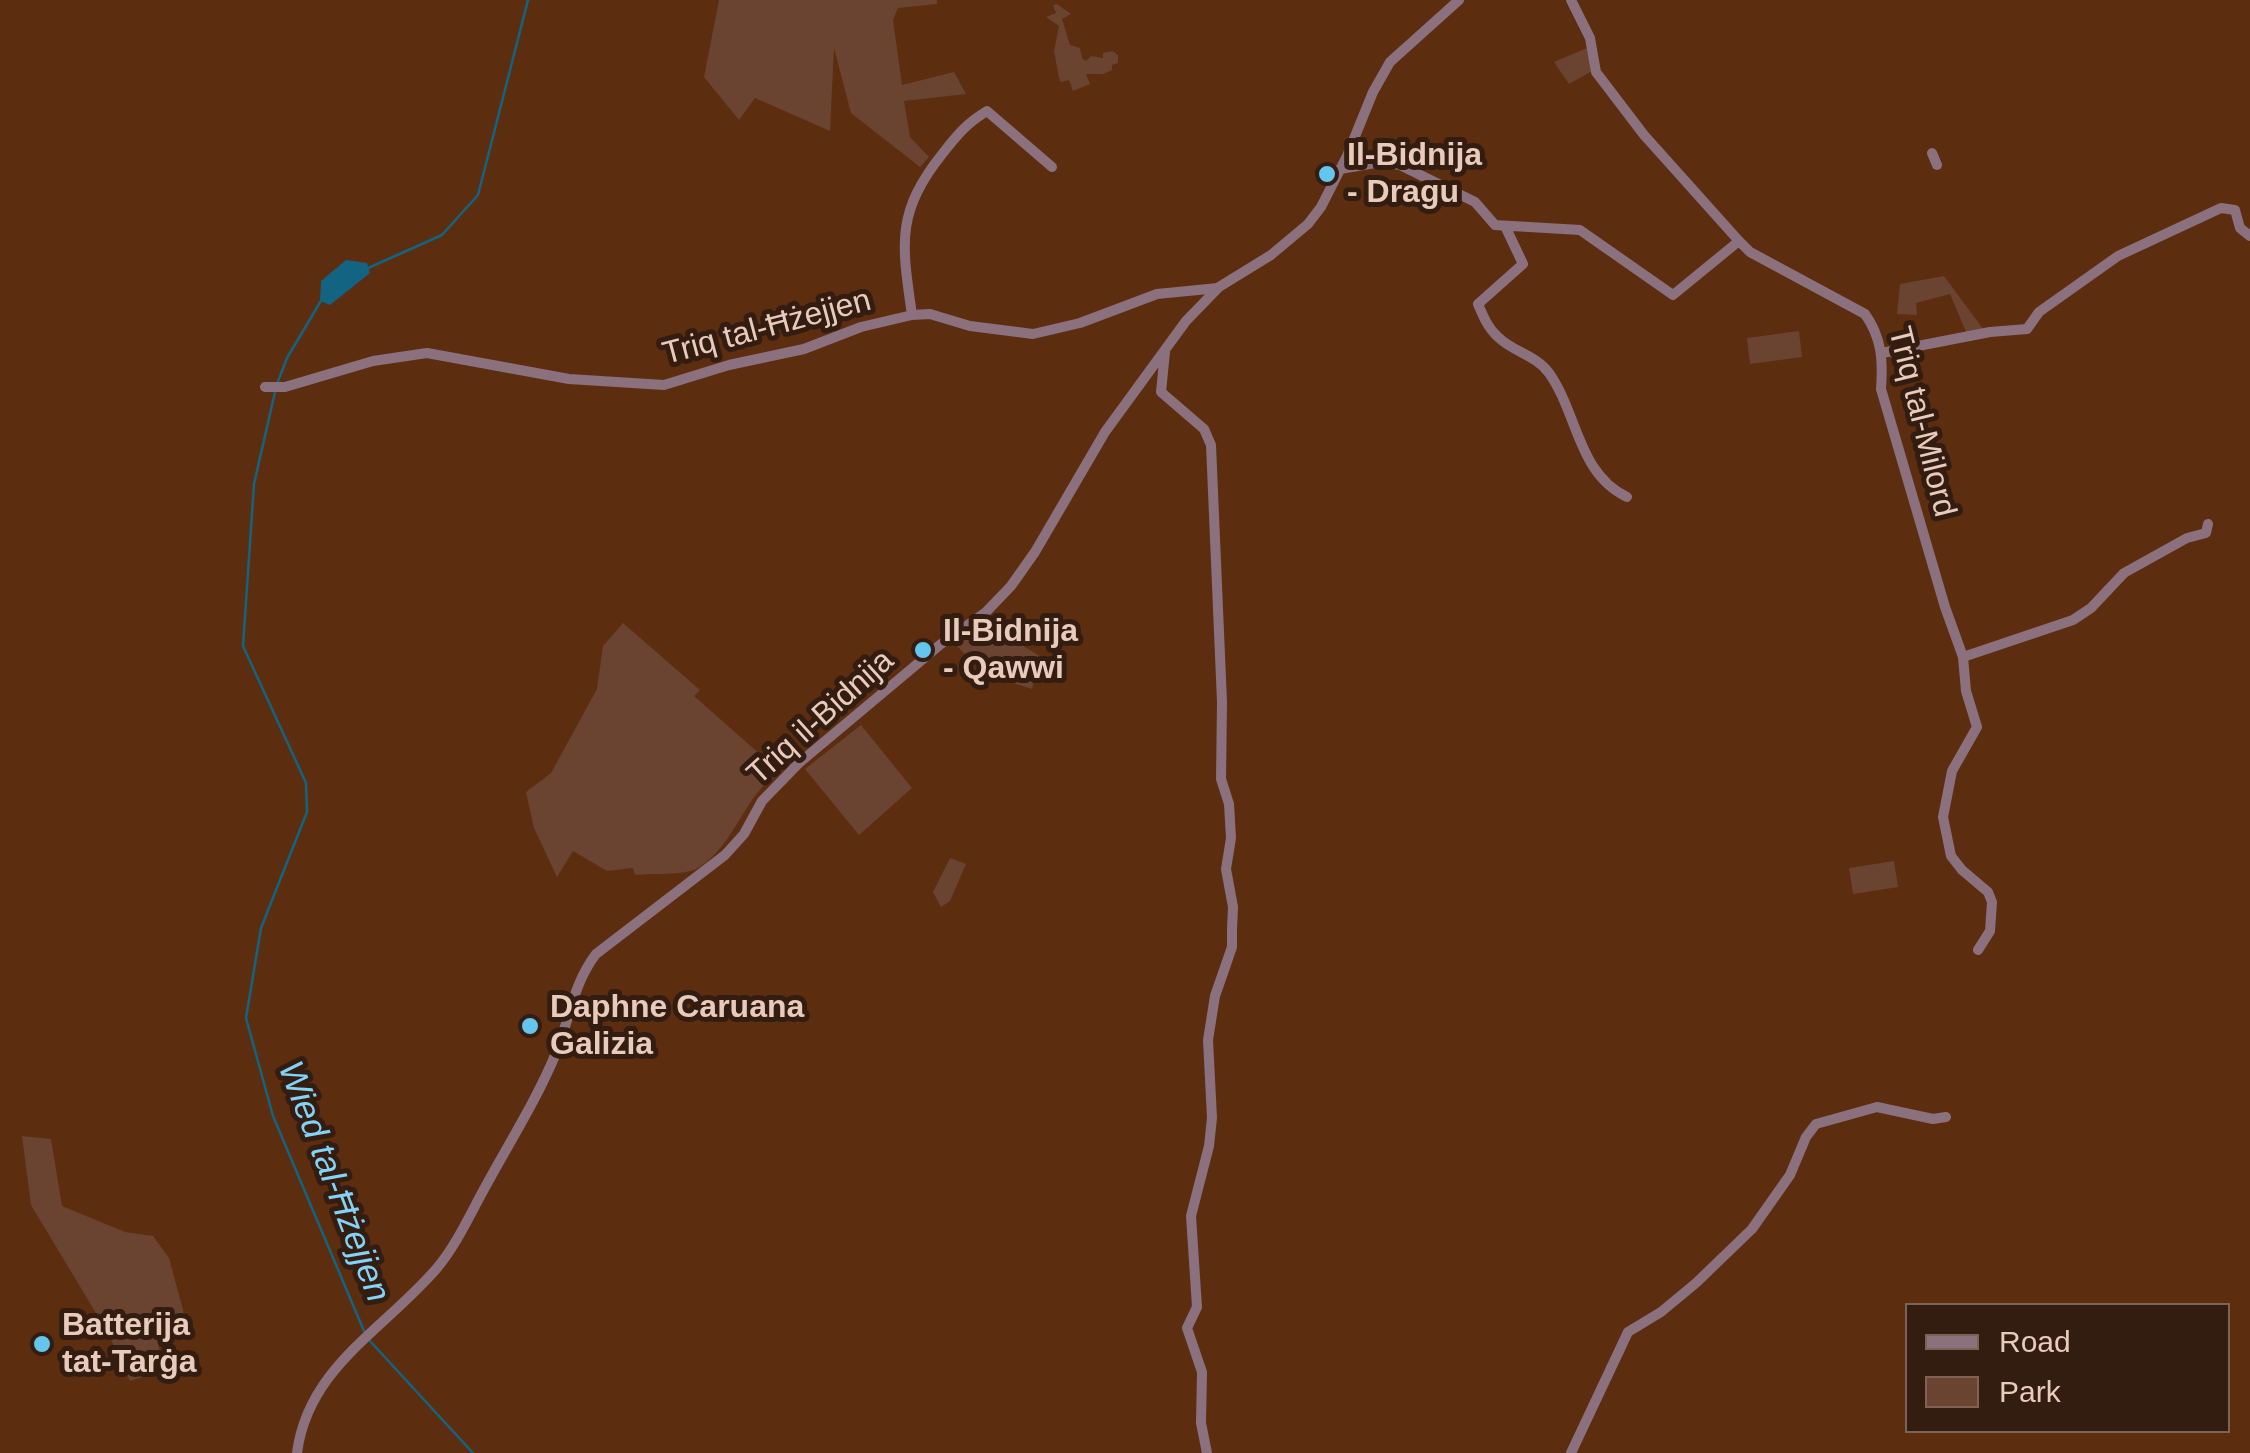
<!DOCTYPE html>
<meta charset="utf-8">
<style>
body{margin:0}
#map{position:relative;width:2250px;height:1453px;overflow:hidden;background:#5d2d10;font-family:Arial,sans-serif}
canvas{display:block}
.legend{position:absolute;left:1905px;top:1303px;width:325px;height:130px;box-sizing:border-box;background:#331d11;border:2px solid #7c6355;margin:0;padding:12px 18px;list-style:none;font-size:30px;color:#e9cbbc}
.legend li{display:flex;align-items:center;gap:20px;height:50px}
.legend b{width:50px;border:2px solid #7c6355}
</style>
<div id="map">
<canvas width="2250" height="1453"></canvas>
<ul class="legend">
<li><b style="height:12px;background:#8b717d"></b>Road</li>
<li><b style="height:28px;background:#6a4430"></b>Park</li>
</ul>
</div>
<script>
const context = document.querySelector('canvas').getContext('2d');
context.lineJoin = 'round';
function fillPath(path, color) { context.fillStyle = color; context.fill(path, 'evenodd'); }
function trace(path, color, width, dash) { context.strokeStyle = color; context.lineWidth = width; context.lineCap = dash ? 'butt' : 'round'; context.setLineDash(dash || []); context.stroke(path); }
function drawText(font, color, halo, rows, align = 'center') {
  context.font = font + ' Arial,sans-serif'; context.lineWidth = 10; context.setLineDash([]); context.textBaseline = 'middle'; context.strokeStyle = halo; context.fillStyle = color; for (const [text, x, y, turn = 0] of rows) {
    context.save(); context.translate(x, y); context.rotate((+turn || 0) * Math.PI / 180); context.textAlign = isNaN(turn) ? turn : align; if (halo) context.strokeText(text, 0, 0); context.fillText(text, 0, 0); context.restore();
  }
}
const green = new Path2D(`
 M 719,0 L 937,0 L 937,4 L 898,8 L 893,20 L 902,85 L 954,72 L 966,94 L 904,101 L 910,137 L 929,157 L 920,167 L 851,113 L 834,48 L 830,131 L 755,98 L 739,120 L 704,77 Z
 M 1057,4 L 1071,14 L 1062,19 L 1070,45 L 1080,48 L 1082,58 L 1086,61 L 1091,56 L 1103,58 L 1103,53 L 1112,51 L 1118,55 L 1118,63 L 1112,65 L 1112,70 L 1103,74 L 1086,74 L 1090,84 L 1073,91 L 1069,80 L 1061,82 L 1059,78 L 1054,51 L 1059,26 L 1046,17 L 1056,13 L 1053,5 Z
 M 1587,48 L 1592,71 L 1569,84 L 1554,62 Z
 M 1944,276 L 1983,329 L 1967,334 L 1950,294 L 1916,303 L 1917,315 L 1897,314 L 1900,284 Z
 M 1799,331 L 1802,357 L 1750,364 L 1747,338 Z
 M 988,617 L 1010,638 L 1040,656 L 1032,689 L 985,674 L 954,643 Z
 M 623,623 L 700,690 L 694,696 L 780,772 C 743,795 736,845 698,868 C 683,876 652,873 635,875 L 633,868 L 607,871 L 573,851 L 557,877 L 534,828 L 526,792 L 551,773 L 597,689 L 603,646 Z
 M 861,725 L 912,788 L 859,835 L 805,769 Z
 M 950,858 L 966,864 L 950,901 L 941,907 L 933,892 Z
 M 1894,861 L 1898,887 L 1853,894 L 1849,868 Z
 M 22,1136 L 51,1139 L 62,1206 L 125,1232 L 153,1236 L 169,1258 L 186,1321 L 154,1330 L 165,1369 L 130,1381 L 108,1333 L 31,1205 Z`);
const water = new Path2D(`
 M 346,260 L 367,263 L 370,273 L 330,305 L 320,301 L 321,281 Z`);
const stream = new Path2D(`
 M 366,269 L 442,235 L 478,195 L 528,0
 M 277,384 L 287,358 L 322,299
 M 275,392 L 254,484 L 243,646 L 306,783 L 307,812 L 261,928 L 246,1018 L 273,1116 L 364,1331
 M 370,1341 L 473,1453`);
const minor = new Path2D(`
 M 1571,0 L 1590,38 L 1596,72 L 1644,135 L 1739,241 L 1750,252 L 1865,314 C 1882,338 1883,361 1881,389 L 1945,607 L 1963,657 L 1966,691 L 1977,727 L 1952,771 L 1943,817 L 1951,856 L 1962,870 L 1988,892 L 1992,902 L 1990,931 L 1978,950
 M 1932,153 L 1937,165
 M 1340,169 L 1381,162 L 1400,165 L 1475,202 L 1495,225 L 1580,230 L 1673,295 L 1739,241
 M 1505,226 L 1523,264 L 1478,304 C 1483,316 1488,328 1498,337 C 1513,352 1536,355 1549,373 C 1578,414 1578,474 1627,497
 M 912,315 C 902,244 895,213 943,153 C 957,135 967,123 987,111 L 1052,167
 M 1165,352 L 1161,392 L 1204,429 L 1211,445 L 1222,702 L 1221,779 L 1229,804 L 1231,838 L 1226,869 L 1233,907 L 1232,929 L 1232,947 L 1215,996 L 1208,1040 L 1212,1118 L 1209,1146 L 1191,1216 L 1197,1307 L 1187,1328 L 1202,1372 L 1201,1423 L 1207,1453
 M 1882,353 L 1990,332 L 2027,329 L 2039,312 L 2118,256 L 2221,208 L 2235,210 L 2240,228 L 2250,236
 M 265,387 L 285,387 L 373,361 L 427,353 L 569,379 L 664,385 L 729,365 L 804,349 L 861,327 L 912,315 L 930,314 L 970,326 L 1033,334 L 1080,323 L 1157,294 L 1218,288
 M 1963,657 L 2073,620 L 2091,608 L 2124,573 L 2187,538 L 2206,533 L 2208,524
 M 297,1453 C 308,1367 385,1329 437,1268 C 458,1243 472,1210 488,1182 C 511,1140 538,1097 556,1053 C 570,1018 573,984 596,954 L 725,855 L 744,834 L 762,801 L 799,763 L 941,644 L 986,612 L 1011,586 L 1035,552 L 1105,432 L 1186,321 L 1219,287 L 1271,255 L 1308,224 L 1321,207 L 1347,156 L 1373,92 L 1390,62 L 1459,0
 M 1571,1453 L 1628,1332 L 1661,1312 L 1696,1283 L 1752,1229 L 1790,1175 L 1806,1137 L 1816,1124 L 1877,1107 L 1933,1119 L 1946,1117`);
const markers = [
 [1327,174,10,"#64c5ee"],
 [923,650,10,"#64c5ee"],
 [530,1026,10,"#64c5ee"],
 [42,1344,10,"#64c5ee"]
];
const poiNames = [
 ["Il-Bidnija",1347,156],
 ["- Dragu",1347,193],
 ["Il-Bidnija",943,632],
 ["- Qawwi",943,669],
 ["Daphne Caruana",550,1008],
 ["Galizia",550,1045],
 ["Batterija",62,1326],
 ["tat-Tarġa",62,1363]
];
const streetNames = [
 ["Triq tal-Ħżejjen",767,328,-15],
 ["Triq tal-Milord",1921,422,76],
 ["Triq il-Bidnija",821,718,-42]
];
const waterNames = [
 ["Wied tal-Ħżejjen",333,1182,69]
];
fillPath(green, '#6a4430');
fillPath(water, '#136482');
trace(stream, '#136482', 2.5);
trace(minor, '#8b717d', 10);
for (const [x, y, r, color] of markers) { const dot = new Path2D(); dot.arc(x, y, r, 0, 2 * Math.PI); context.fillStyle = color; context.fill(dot); trace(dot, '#331d11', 4); }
drawText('bold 32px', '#e9cbbc', '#331d11', poiNames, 'left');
drawText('32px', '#e9cbbc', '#331d11', streetNames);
drawText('italic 35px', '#84d3f7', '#331d11', waterNames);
</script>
